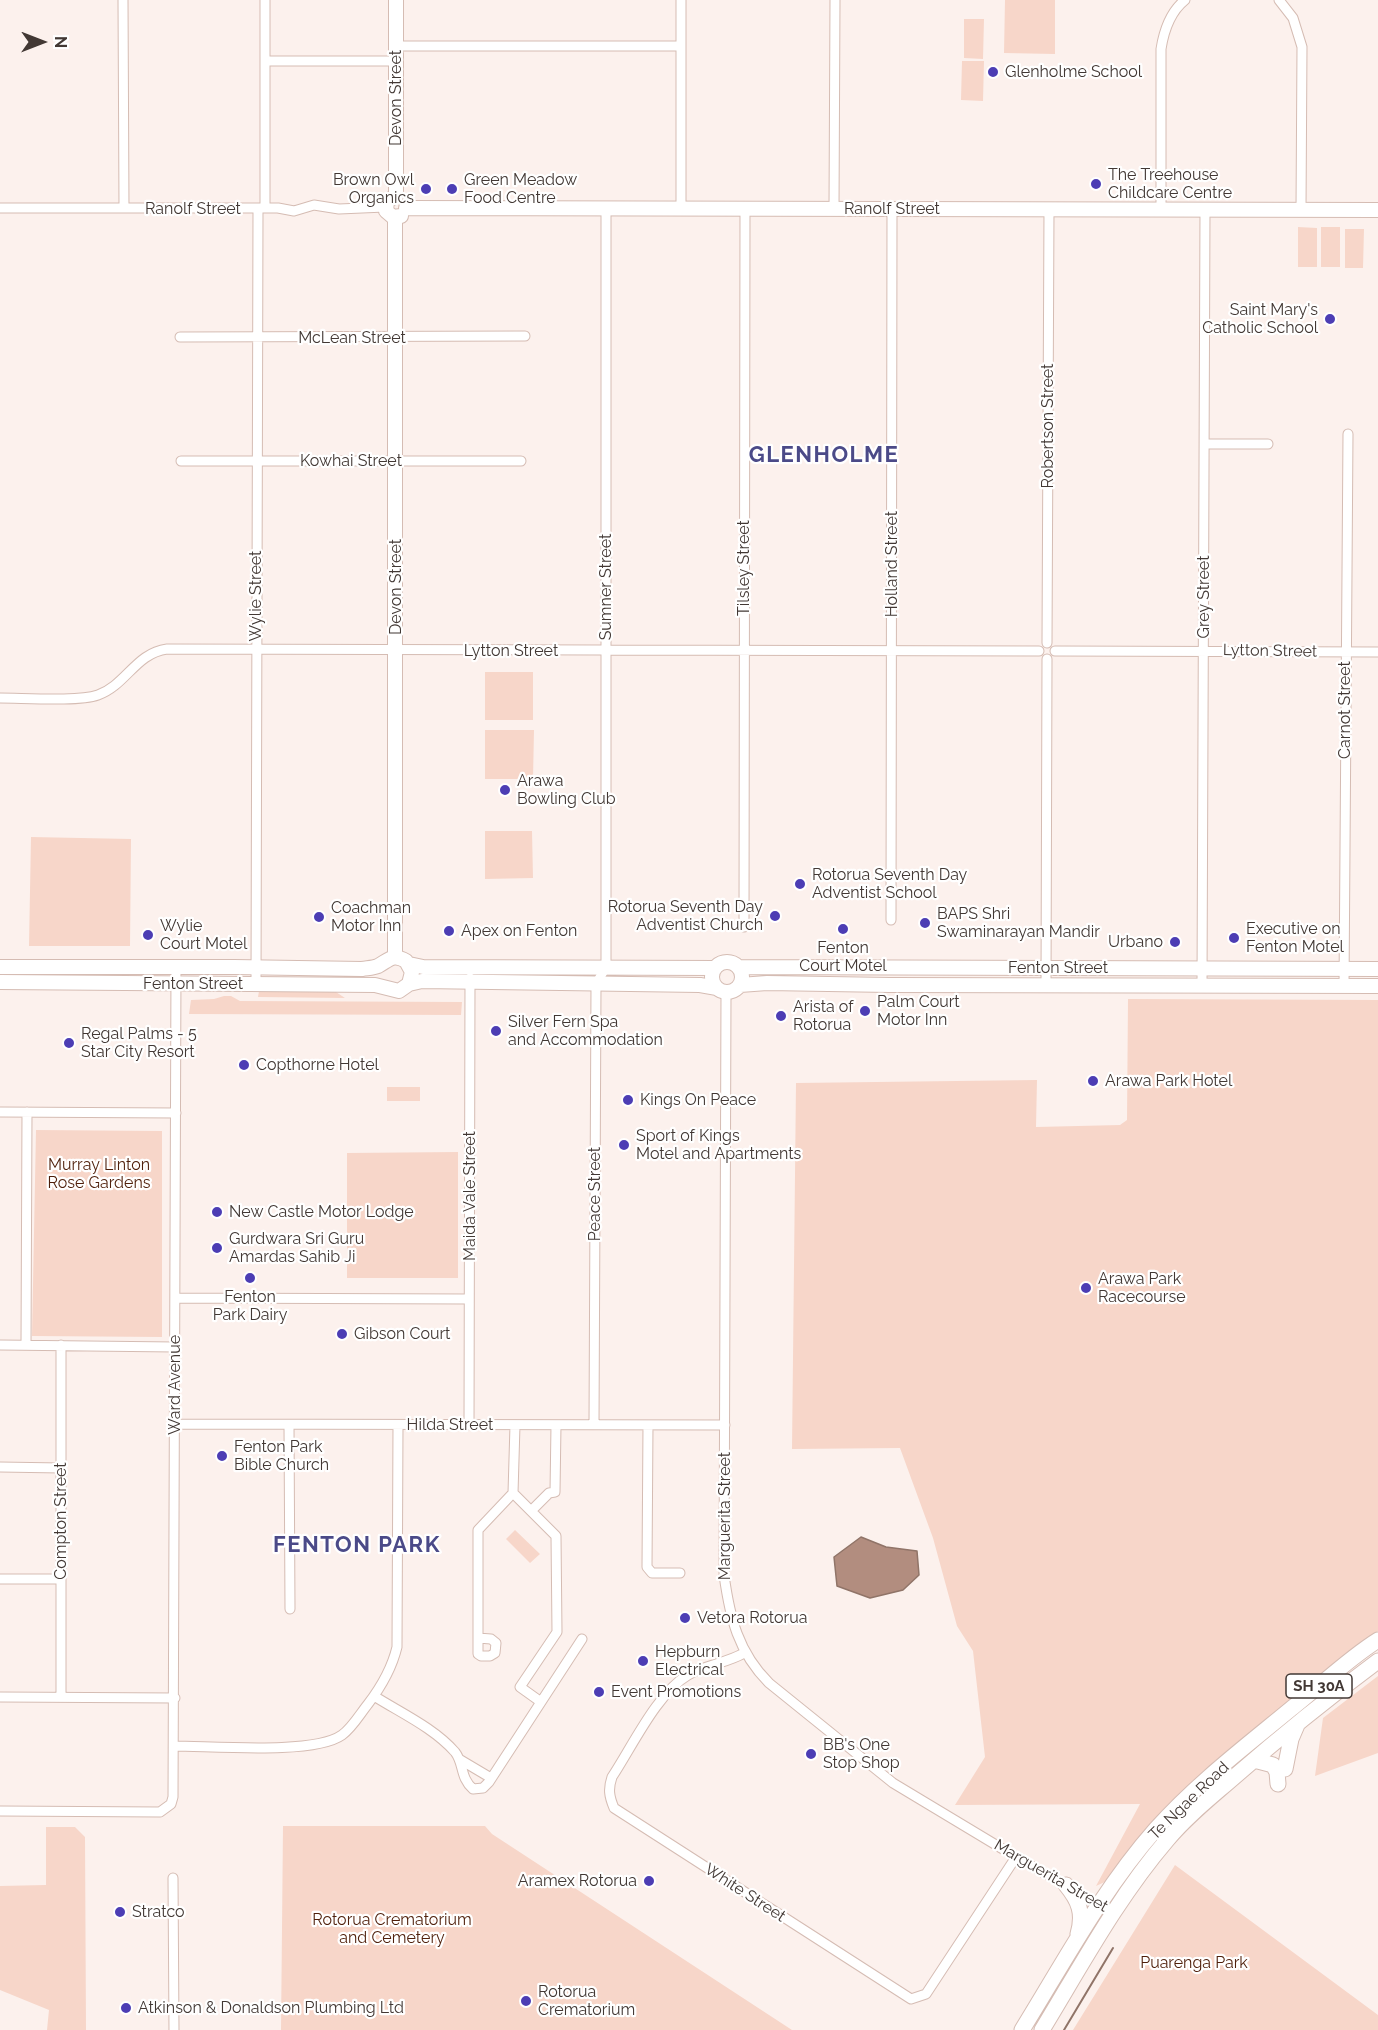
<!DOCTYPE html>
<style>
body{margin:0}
#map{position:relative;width:1378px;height:2030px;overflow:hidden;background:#fcf1ed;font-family:Raleway,sans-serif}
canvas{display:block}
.north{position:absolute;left:12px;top:12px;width:60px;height:60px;-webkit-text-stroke:4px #fff;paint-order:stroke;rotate:90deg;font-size:16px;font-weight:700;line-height:24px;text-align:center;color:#423834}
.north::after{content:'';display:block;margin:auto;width:21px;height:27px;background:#423834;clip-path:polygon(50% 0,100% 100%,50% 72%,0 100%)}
</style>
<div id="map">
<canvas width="1378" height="2030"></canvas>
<div class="north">N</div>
</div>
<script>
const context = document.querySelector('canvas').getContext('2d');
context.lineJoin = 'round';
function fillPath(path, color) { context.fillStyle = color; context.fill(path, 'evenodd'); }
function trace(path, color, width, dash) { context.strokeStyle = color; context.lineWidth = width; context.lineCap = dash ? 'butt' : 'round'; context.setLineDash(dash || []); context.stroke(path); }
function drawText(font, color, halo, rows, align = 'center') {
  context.font = font + ' Raleway,sans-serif'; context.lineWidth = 4.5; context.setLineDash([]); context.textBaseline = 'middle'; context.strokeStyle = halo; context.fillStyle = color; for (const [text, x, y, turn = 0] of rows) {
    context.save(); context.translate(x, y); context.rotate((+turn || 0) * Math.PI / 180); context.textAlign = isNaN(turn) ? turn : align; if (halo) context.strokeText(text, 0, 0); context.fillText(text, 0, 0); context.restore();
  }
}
const green = new Path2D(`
 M 1005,0 L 1055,0 L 1055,54 L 1004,53 Z
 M 964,19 L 984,19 L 983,59 L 964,58 Z
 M 962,61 L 984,61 L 983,101 L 961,100 Z
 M 1298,227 L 1317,228 L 1317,267 L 1298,267 Z
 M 1321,227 L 1340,227 L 1340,267 L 1321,267 Z
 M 1345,229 L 1364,229 L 1363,268 L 1345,268 Z
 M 485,672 L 533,672 L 533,720 L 485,720 Z
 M 485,730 L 534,730 L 533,779 L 485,779 Z
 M 485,831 L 532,831 L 533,878 L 485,879 Z
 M 31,837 L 131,839 L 130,946 L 29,946 Z
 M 259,991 L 336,992 L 345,998 L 258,997 Z
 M 224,996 L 231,996 L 240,1001 L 462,1002 L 461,1015 L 189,1014 L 191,1000 L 214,999 Z
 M 1128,999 L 1378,1000 L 1378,1631 L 1216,1760 L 1176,1797 L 1142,1833 L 1107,1881 L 1096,1886 L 1140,1804 L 955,1805 L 985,1757 L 973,1651 L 957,1626 L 933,1538 L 900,1448 L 792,1449 L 796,1083 L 1037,1080 L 1036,1127 L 1120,1125 L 1127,1120 Z
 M 387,1087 L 420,1087 L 420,1101 L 387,1101 Z
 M 36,1130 L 162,1131 L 162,1337 L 32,1336 Z
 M 458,1152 L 458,1278 L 347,1278 L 347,1153 Z
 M 515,1530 L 540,1554 L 530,1563 L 506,1539 Z
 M 1378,1676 L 1378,1753 L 1315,1776 L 1323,1718 Z
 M 283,1826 L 485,1826 L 492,1834 L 792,2030 L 281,2030 Z
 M 46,1827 L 75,1827 L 85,1837 L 86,2030 L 47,2030 L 49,2010 L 0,1990 L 0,1886 L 46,1885 Z
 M 1175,1865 L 1378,2015 L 1378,2030 L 1073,2030 Z`);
const water = new Path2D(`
 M 861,1537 L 886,1547 L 917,1551 L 919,1575 L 903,1590 L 870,1598 L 837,1586 L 834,1557 Z`);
const stream = new Path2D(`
 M 1064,2030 L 1113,1948`);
const street = new Path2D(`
 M 123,0 L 124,208
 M 681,0 L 681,208
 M 1279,0 L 1293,18 L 1302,47 L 1301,209
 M 396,46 L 681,46
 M 265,61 L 396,61
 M 0,208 L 278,208 L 294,211 L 314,205 L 339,209 L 385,207
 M 265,208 L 265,0
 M 834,209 L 835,0
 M 1161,209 L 1161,49 C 1164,30 1170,12 1185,0
 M 180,337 L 525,336
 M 1205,444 L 1268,444
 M 181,461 L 521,461
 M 1047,643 L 1049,209
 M 1055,651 L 1378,652
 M 0,698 C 24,698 78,702 98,695 C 126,685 136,653 167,649 L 1039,651
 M 891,920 L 892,209
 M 744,927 L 745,208
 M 256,984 L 258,209
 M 1046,985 L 1047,659
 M 1202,986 L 1205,209
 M 1344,986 L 1348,434
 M 726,992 L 724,1575 C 730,1618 738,1652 769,1683 L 893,1783 L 1016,1857 L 1114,1913
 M 0,1112 L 176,1113
 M 175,1298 L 469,1299
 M 0,1345 L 175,1347
 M 26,1345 L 27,1112
 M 61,1345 L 61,1697
 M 175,1424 L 725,1425
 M 594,1424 L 596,984 L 606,967 L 606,208
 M 289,1425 L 290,1609
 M 469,1425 L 470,978
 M 648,1425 L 647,1567 L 652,1573 L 680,1573
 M 0,1467 L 61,1468
 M 513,1493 L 531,1511
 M 0,1579 L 60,1579
 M 478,1638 L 478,1654 L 481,1656 L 490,1656 L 495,1653 L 496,1643 L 491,1639 L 478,1638 L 478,1530 L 513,1493 L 515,1425
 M 744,1653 C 727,1663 705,1665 688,1675 C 657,1693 632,1747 612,1777 C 608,1789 609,1796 614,1808 L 911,1999 L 926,1994 L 1016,1857
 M 374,1696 C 401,1713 434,1728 455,1752 C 464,1763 460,1778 473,1789 L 483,1788 L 489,1782 L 541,1702 L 520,1687 L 557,1632 L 556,1536 L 531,1511 L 549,1493 L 555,1492 L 556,1425
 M 0,1697 L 175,1698
 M 541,1702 L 582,1639
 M 174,1746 C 212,1746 314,1755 342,1735 C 352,1728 360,1714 368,1704 C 381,1687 392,1668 397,1647 L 398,1425
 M 459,1759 L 491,1778
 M 0,1811 L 160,1812 L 171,1804 L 173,1797 L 176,967
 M 173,1878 L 174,2030`);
const secondary = new Path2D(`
 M 396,0 L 396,196
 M 396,196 L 387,201 L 386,211 L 393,217 L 401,216
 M 406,208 L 1378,210
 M 395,957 L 395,218
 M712 977a15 15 0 1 1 30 0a15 15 0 1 1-30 0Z
 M 409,964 L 423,967 L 715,968
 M 0,967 L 234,967 L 362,969 C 368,968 373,968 378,966 C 389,960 393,953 406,961 L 412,972 L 409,984 L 399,991 L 375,985 L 0,982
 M 738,967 L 1378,969
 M 409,984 L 422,981 L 700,985 L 717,988
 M 740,985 L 767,983 L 890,985 L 1378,986`);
const primary = new Path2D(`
 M 1254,1760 L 1273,1765 L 1277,1772 L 1278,1784
 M 1285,1769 L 1291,1739 L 1297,1725
 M 1066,1885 C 1079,1901 1084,1913 1078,1934
 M 1022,2030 C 1064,1962 1103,1889 1156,1829 C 1196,1784 1246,1746 1292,1708 C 1319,1687 1349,1658 1378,1640
 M 1042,2030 C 1081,1966 1118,1897 1167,1840 C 1186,1817 1210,1798 1233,1778 C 1280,1737 1328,1698 1378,1661`);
const markers = [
 [993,72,6,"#4c3db4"],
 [1096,184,6,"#4c3db4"],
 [426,189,6,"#4c3db4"],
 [452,189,6,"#4c3db4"],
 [1330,319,6,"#4c3db4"],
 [505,790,6,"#4c3db4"],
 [800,884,6,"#4c3db4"],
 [775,916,6,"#4c3db4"],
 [319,917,6,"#4c3db4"],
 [925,923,6,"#4c3db4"],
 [843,929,6,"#4c3db4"],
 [449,931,6,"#4c3db4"],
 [148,935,6,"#4c3db4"],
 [1234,938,6,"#4c3db4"],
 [1175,942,6,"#4c3db4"],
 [865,1011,6,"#4c3db4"],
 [781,1016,6,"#4c3db4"],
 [496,1031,6,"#4c3db4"],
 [69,1043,6,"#4c3db4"],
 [244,1065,6,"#4c3db4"],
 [1093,1081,6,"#4c3db4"],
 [628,1100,6,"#4c3db4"],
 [624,1145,6,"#4c3db4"],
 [217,1212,6,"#4c3db4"],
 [217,1248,6,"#4c3db4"],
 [250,1278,6,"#4c3db4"],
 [1086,1288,6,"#4c3db4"],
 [342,1334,6,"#4c3db4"],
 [222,1456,6,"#4c3db4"],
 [685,1618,6,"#4c3db4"],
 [643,1661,6,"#4c3db4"],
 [599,1692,6,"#4c3db4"],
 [811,1754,6,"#4c3db4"],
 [649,1881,6,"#4c3db4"],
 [120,1912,6,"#4c3db4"],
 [526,2001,6,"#4c3db4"],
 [126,2008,6,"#4c3db4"]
];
const shields = [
 [1319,1686,66]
];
const shieldNames = [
 ["SH 30A",1319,1686]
];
const poiNames = [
 ["Glenholme School",1005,72],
 ["The Treehouse",1108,175],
 ["Childcare Centre",1108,193],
 ["Brown Owl",414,180,"right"],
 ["Organics",414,198,"right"],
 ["Green Meadow",464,180],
 ["Food Centre",464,198],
 ["Saint Mary's",1318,310,"right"],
 ["Catholic School",1318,328,"right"],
 ["Arawa",517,781],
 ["Bowling Club",517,799],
 ["Rotorua Seventh Day",812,875],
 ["Adventist School",812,893],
 ["Rotorua Seventh Day",763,907,"right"],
 ["Adventist Church",763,925,"right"],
 ["Coachman",331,908],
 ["Motor Inn",331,926],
 ["BAPS Shri",937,914],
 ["Swaminarayan Mandir",937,932],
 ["Wylie",160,926],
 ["Court Motel",160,944],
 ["Executive on",1246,929],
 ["Fenton Motel",1246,947],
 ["Apex on Fenton",461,931],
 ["Urbano",1163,942,"right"],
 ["Fenton",843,948,"center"],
 ["Court Motel",843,966,"center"],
 ["Palm Court",877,1002],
 ["Motor Inn",877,1020],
 ["Arista of",793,1007],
 ["Rotorua",793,1025],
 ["Silver Fern Spa",508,1022],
 ["and Accommodation",508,1040],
 ["Regal Palms - 5",81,1034],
 ["Star City Resort",81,1052],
 ["Copthorne Hotel",256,1065],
 ["Arawa Park Hotel",1105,1081],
 ["Kings On Peace",640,1100],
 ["Sport of Kings",636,1136],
 ["Motel and Apartments",636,1154],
 ["New Castle Motor Lodge",229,1212],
 ["Gurdwara Sri Guru",229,1239],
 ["Amardas Sahib Ji",229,1257],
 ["Arawa Park",1098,1279],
 ["Racecourse",1098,1297],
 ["Fenton",250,1297,"center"],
 ["Park Dairy",250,1315,"center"],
 ["Gibson Court",354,1334],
 ["Fenton Park",234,1447],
 ["Bible Church",234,1465],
 ["Vetora Rotorua",697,1618],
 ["Hepburn",655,1652],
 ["Electrical",655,1670],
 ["Event Promotions",611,1692],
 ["BB's One",823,1745],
 ["Stop Shop",823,1763],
 ["Aramex Rotorua",637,1881,"right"],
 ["Stratco",132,1912],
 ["Rotorua",538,1992],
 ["Crematorium",538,2010],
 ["Atkinson & Donaldson Plumbing Ltd",138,2008]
];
const streetNames = [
 ["Devon Street",396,98,-90],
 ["Ranolf Street",193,209],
 ["Ranolf Street",892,209],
 ["McLean Street",352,338],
 ["Robertson Street",1048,426,-90],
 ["Kowhai Street",351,461],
 ["Holland Street",892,564,-90],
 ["Tilsley Street",744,568,-90],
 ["Devon Street",396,587,-90],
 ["Sumner Street",606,587,-90],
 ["Wylie Street",256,596,-90],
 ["Grey Street",1204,597,-90],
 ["Lytton Street",511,651],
 ["Lytton Street",1270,651,1],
 ["Carnot Street",1345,710,-90],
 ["Fenton Street",1058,968],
 ["Fenton Street",193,984],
 ["Peace Street",595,1194,-90],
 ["Maida Vale Street",470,1196,-90],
 ["Ward Avenue",175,1385,-90],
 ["Hilda Street",450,1425],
 ["Marguerita Street",725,1516,-90],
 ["Compton Street",61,1521,-90],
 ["Te Ngae Road",1189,1801,-44],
 ["Marguerita Street",1051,1876,30],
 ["White Street",745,1893,33]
];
const parkNames = [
 ["Murray Linton",99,1165],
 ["Rose Gardens",99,1183],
 ["Rotorua Crematorium",392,1920],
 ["and Cemetery",392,1938],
 ["Puarenga Park",1194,1963]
];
const districtNames = [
 ["GLENHOLME",824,455],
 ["FENTON PARK",357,1545]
];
fillPath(green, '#f7d6c9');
fillPath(water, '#b28d7f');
trace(water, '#907468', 1.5);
trace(stream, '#907468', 2);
trace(street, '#d5bcb3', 11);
trace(secondary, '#d5bcb3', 16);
trace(primary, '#d5bcb3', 17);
trace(street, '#fff', 9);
trace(secondary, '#fff', 14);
trace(primary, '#fff', 15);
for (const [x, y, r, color] of markers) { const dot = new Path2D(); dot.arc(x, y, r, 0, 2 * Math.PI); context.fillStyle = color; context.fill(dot); trace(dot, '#fff', 2); }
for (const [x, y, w] of shields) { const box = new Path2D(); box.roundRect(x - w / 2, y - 12, w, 24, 4.5); context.fillStyle = '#fff'; context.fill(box); trace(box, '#423834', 1.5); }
drawText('bold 15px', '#423834', null, shieldNames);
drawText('16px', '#423834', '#fff', poiNames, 'left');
drawText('16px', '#423834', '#fff', streetNames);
drawText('16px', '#4f1f0a', '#fff', parkNames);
context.letterSpacing = '1.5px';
drawText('bold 22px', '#4b4a88', '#fff', districtNames);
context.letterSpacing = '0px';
</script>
